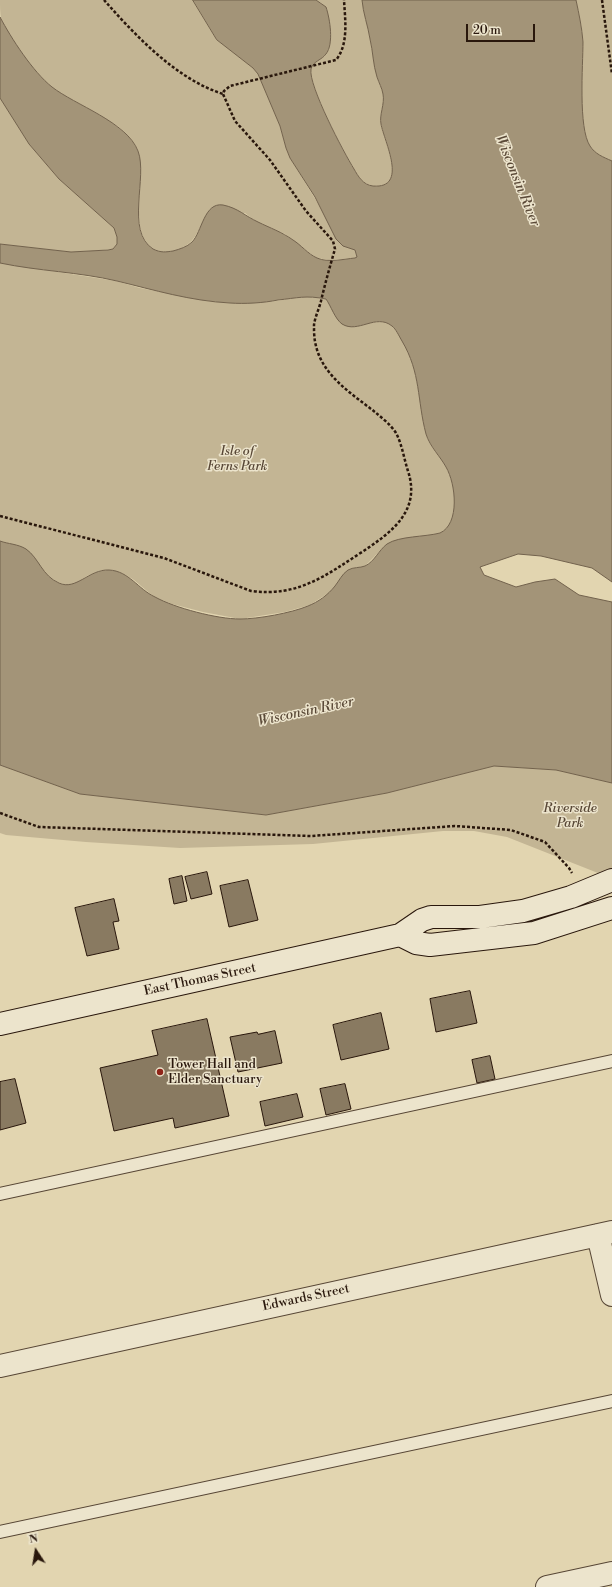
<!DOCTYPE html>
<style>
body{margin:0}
#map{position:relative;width:612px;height:1587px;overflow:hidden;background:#e2d5b0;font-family:"Libre Bodoni",serif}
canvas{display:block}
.north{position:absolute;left:16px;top:1531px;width:40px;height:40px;-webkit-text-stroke:3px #ece4cc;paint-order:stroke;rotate:348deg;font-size:11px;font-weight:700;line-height:16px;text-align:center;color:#29170c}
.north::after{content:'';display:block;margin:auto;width:14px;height:18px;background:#29170c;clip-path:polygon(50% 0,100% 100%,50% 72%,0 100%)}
.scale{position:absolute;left:466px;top:24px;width:69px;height:18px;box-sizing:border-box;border:2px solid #29170c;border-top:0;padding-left:5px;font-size:12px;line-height:14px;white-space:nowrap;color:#29170c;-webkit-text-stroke:3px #ece4cc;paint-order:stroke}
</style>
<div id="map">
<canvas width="612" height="1587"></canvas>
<div class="north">N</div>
<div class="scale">20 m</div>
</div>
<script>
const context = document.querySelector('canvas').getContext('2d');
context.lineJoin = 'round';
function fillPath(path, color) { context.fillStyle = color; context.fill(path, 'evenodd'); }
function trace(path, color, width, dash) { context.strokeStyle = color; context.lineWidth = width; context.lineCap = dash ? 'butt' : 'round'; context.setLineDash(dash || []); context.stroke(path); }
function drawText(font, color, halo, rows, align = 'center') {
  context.font = font + ' "Libre Bodoni",serif'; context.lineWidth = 3; context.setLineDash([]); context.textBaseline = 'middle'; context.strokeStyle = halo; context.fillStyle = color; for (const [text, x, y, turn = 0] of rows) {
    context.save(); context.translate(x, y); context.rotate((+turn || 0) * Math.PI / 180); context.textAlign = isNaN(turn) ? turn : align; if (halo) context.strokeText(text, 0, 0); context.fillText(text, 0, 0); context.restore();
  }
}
const green = new Path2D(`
 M 0,0 L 193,0 L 217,40 L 253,68 L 258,74 L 280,126 L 286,148 L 290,158 L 322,210 L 355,250 L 357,257 L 356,258 L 329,260 L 316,258 L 285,234 L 256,222 L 245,213 L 202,223 C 196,237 190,247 174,251 C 119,262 148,176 138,150 C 135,144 127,134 121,129 C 117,125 112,123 108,121 C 94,111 78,103 64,95 C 56,90 48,85 42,78 C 30,65 6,35 1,18 C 0,13 0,6 0,0 Z
 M 316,0 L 362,0 C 363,13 368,26 370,39 C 373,51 373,65 377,77 C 379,84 384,90 384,97 C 384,106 379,115 381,124 C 383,140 409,189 374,186 C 364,185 359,177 354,169 C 344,153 309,86 311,69 C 312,61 321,60 326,55 C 334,44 330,16 323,5 C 322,3 319,2 316,0 Z
 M 576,0 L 612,0 L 612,161 C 603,157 595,154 590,146 C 577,127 584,63 583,39 C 582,26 579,13 576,0 Z
 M 0,98 L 29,144 L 59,179 L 114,228 L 117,237 L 117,244 L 113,249 L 93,251 L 71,252 L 0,244 Z
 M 0,263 L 116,281 L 140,288 L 208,301 L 230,303 L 243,303 L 277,301 L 303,296 L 326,299 C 327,301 329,304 331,306 C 337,309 365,321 371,322 C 379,323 386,319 393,327 C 420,359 417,397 426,434 C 429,447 440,456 446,467 C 456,484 460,524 440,533 L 391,542 L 386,545 L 365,566 L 349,569 L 330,592 L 310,605 L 285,612 L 240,619 L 203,612 L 172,604 L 154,597 L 134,580 L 126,575 L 115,571 L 101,570 L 87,576 L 76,583 L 70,586 L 65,585 L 51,579 L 39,566 L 34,557 L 13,545 L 0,541 Z
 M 0,765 L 80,794 L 266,815 L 387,793 L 494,766 L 556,770 L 612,783 L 612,871 L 603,875 L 507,837 L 474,831 L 443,831 L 313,844 L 180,848 L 86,842 L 6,835 L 0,833 Z`);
const water = new Path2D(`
 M 193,0 L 316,0 L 326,7 C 330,19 334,44 326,54 C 322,60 313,61 311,69 C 308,85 344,153 354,169 C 358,176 363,185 373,186 C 409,189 384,141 381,124 C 379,115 385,104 383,94 C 382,88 379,83 377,77 C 373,65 373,51 370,39 C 368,26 363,13 362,0 L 576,0 C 579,14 582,28 583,42 C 583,65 578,128 590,146 C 595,154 603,157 612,161 L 612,582 L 592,568 L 541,556 L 518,554 L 480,567 L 484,575 L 516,587 L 535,582 L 555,579 L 579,595 L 612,602 L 612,783 L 556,770 L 494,766 L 387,793 L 266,815 L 80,794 L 0,765 L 0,541 C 8,544 18,544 26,549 C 39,558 42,576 59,583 C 76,591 89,569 109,570 C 129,571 138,589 155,597 C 175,608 217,619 240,619 C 258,619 291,613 308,606 C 318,602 328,595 335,586 C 339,581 342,574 348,570 C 353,567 360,568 365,566 C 374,562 379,550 387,544 C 399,536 425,537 440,533 C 460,524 456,484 446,467 C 440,456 430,447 426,434 C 417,400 421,373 402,341 C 399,336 396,329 392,326 C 376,313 358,334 342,324 C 335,319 331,306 326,299 C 306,295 297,298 278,300 C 263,303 245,304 230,303 C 191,301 154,290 117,281 C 79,272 38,271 0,263 L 0,244 L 71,252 L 108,250 L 113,249 L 117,244 L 117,237 L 114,228 L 59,179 L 29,144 L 0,98 L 0,17 C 11,38 33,72 52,87 C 75,105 127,122 138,151 C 148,177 125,231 153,249 C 161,253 166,252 173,251 C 180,249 187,247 192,242 C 202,232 204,202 223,205 C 238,208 245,216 258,222 C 270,228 282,232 293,240 C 301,245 308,254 317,258 C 328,263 344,259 355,258 L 357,257 L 355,250 L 343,246 L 336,239 L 315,197 L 290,158 L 286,148 L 280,126 L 258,74 L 253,68 L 217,40 Z`);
const building = new Path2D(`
 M 207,872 L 212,894 L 191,899 L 185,877 Z
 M 182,876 L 187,901 L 174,904 L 169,879 Z
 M 248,880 L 258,920 L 229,927 L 220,886 Z
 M 114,899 L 119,921 L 113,922 L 119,949 L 87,956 L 75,908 Z
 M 470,991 L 477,1023 L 436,1032 L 430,999 Z
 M 381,1013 L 389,1049 L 341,1060 L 333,1025 Z
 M 207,1019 L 229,1116 L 175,1128 L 173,1118 L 114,1131 L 100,1068 L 158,1055 L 152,1031 Z
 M 275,1031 L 282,1063 L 238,1072 L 230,1037 L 257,1032 L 258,1034 Z
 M 490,1056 L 495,1079 L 477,1083 L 472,1060 Z
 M 15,1079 L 26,1123 L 0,1130 L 0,1082 Z
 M 345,1084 L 351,1109 L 326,1115 L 320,1089 Z
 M 297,1094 L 303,1117 L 265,1126 L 260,1102 Z`);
const path = new Path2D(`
 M 104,0 C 136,36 176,79 223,94
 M 602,0 L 612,74
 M 0,516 L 164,558 L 251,591 C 298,597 325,576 362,552 C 392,532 421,511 408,471 C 404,459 402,444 396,433 C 391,425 382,418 375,412 C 352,394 323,376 316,346 C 314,339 314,331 314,325 C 315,317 319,309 321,301 C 325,284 330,266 335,249 L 333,241 L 306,211 L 270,160 L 235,121 L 223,94 L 224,91 L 230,86 L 336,60 C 349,44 345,19 344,0
 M 0,813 L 39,827 L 311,836 L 455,826 L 511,830 L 545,842 L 569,868 L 572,873`);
const lane = new Path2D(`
 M 0,1194 L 612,1061
 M 0,1532 L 612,1401`);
const street = new Path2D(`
 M 598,1235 L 612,1295
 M 0,1366 L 612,1232
 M 547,1587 L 612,1573`);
const secondary = new Path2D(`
 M 400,935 L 416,943 L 430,945 L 534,933 L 612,908
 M 0,1024 L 400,935 L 422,920 L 431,917 L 480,917 L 523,911 L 571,897 L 612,880`);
const markers = [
 [160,1072,4,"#8f2418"]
];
const parkNames = [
 ["Isle of",237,452],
 ["Ferns Park",237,467],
 ["Riverside",570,809],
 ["Park",570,824]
];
const streetNames = [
 ["East Thomas Street",200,980,-12],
 ["Edwards Street",306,1298,-12]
];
const poiNames = [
 ["Tower Hall and",168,1065],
 ["Elder Sanctuary",168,1080]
];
const waterNames = [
 ["Wisconsin River",517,181,68],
 ["Wisconsin River",306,712,-12]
];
fillPath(green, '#c3b594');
fillPath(water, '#a39478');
trace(water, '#72624d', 1);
fillPath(building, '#897a61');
trace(building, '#29170c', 1);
trace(lane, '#574635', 14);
trace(street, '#574635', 24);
trace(secondary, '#29170c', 24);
trace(path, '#29170c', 2.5, [3, 2]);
trace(lane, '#ece4cc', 12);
trace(street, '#ece4cc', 22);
trace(secondary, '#ece4cc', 22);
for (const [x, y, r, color] of markers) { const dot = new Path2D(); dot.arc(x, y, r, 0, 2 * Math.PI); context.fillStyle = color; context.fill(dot); trace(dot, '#ece4cc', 1.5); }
drawText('italic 13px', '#574635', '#ece4cc', parkNames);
drawText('13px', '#29170c', '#ece4cc', streetNames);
drawText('13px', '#29170c', '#ece4cc', poiNames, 'left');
drawText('italic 14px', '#5a4937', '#ece4cc', waterNames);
</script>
